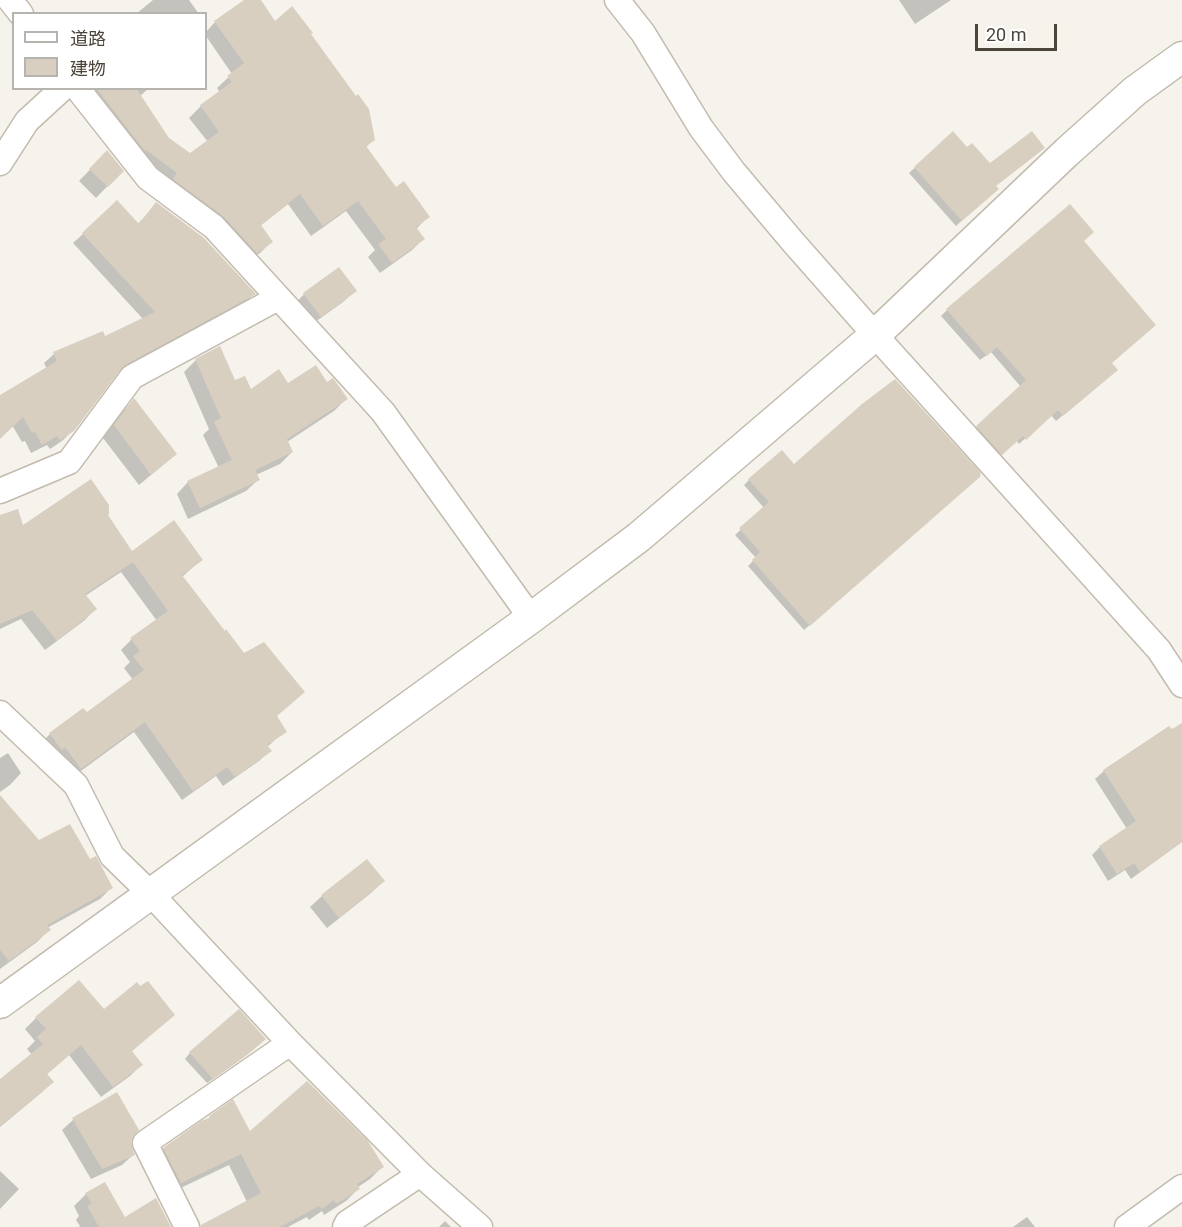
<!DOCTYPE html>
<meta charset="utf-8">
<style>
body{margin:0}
#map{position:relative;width:1182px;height:1227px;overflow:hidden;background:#f6f3ec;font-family:Roboto,"Noto Sans JP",sans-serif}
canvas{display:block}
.legend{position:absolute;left:12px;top:12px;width:195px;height:78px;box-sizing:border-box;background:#fff;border:2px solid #b7b4b0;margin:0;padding:8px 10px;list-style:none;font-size:18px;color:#4b4439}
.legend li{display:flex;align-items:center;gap:12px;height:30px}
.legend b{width:30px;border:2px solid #b7b4b0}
.scale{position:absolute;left:975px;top:24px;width:82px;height:27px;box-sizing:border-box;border:3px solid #4b4439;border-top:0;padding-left:8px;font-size:18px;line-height:21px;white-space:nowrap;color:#4b4439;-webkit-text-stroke:4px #fff;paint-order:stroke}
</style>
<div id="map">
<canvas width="1182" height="1227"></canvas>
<ul class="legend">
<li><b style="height:8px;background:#fff"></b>道路</li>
<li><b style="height:16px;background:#d8cfc1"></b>建物</li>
</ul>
<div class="scale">20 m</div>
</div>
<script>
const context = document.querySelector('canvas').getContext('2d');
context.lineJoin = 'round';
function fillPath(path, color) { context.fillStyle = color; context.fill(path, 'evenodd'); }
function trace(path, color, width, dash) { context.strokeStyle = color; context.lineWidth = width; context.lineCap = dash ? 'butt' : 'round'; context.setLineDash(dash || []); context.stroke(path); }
const shadow = new Path2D(`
 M 153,0 L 189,0 L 199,14 L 136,14 Z
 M 246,0 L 259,0 L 275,23 L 309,34 L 374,139 L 365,148 L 396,189 L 428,217 L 416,229 L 423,239 L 412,250 L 380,273 L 368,257 L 375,250 L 346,211 L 311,236 L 288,204 L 260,226 L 271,242 L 260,253 L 245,263 L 74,88 L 149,88 L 139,97 L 168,139 L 190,155 L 208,142 L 189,118 L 201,106 L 220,93 L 217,88 L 232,74 L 206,36 L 206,32 L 215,22 Z
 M 899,0 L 951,0 L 915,24 Z
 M 953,133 L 995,186 L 991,194 L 956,226 L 909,173 Z
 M 107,152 L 122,171 L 96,198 L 79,181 Z
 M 156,204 L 254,294 L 244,303 L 115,373 L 73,430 L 62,441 L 50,449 L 47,445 L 31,453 L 25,441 L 22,442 L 12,425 L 0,437 L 0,397 L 47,369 L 44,363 L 54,354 L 105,338 L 143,319 L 73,243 L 83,234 L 138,224 Z
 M 1083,241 L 1111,363 L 1110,375 L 1056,421 L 1051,415 L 1019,444 L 1017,441 L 995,460 L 971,433 L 1021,387 L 991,352 L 980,360 L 941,316 L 947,310 Z
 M 355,291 L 343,302 L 308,327 L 293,306 L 304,294 Z
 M 196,360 L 250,391 L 288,385 L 327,384 L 346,399 L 334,411 L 287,442 L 292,452 L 280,464 L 256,475 L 258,480 L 246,491 L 188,519 L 177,494 L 188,482 L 219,468 L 203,435 L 209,429 L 184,372 Z
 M 134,400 L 163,465 L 139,485 L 103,438 L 123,411 Z
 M 794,466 L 974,481 L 804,630 L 748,566 L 756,558 L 735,535 L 764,508 L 744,485 L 749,480 Z
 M 106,515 L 131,554 L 201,560 L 182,577 L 285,731 L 267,747 L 270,750 L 259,761 L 223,786 L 216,776 L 182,800 L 134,732 L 70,779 L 39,745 L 50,734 L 86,714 L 133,680 L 124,668 L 130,662 L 121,650 L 131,640 L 157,621 L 121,572 L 85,596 L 95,609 L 85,620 L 45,650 L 21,619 L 0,629 L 0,516 L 22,527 Z
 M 1171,731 L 1182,732 L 1182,842 L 1131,879 L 1125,870 L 1108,881 L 1092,855 L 1100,847 L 1127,829 L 1095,779 L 1104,771 Z
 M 8,753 L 21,773 L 10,785 L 0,792 L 0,758 Z
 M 0,797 L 39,842 L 89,861 L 111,888 L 100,899 L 47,928 L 49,930 L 37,942 L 0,969 Z
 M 383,881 L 371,893 L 327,928 L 310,907 L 322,896 Z
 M 103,1011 L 173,1015 L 131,1052 L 141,1065 L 130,1076 L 101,1097 L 69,1055 L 46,1075 L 52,1082 L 41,1093 L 0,1127 L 0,1081 L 32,1055 L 27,1049 L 35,1041 L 25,1029 L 36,1018 Z
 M 259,1044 L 240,1060 L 207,1083 L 185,1059 L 190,1053 Z
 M 116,1094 L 131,1135 L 129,1142 L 133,1155 L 122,1165 L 91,1179 L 62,1130 L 73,1120 Z
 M 250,1133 L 382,1167 L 370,1179 L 358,1187 L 358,1189 L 346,1201 L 324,1215 L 322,1211 L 309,1220 L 307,1217 L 288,1227 L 201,1227 L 247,1202 L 229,1165 L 168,1194 L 152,1161 L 164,1149 Z
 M 0,1171 L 19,1189 L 0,1209 Z
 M 86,1194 L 124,1219 L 169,1227 L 79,1227 L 80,1226 L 76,1220 L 79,1216 L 74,1206 Z
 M 1027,1217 L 1035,1227 L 1013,1227 Z
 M 445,1221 L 451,1227 L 439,1227 Z`);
const building = new Path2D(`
 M 244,0 L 261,0 L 275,21 L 292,6 L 313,33 L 311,34 L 356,96 L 358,94 L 369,109 L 375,140 L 366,146 L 396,187 L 404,181 L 430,217 L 416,227 L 425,239 L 392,263 L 378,244 L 386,239 L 358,201 L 323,226 L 300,194 L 261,225 L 273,242 L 257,253 L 223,216 L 173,179 L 177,173 L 146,150 L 145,151 L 96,88 L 136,88 L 169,138 L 190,153 L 219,132 L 200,105 L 232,82 L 227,76 L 244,63 L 214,21 Z
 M 953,131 L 967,147 L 972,143 L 990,163 L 1032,131 L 1045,148 L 996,186 L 999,189 L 962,221 L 914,167 Z
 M 107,150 L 124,171 L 108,187 L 89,169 Z
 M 117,200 L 139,224 L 156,202 L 204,238 L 256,294 L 125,365 L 121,369 L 74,431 L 60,440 L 57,436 L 42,445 L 35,432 L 32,433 L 23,417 L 0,439 L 0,395 L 57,361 L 53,352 L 103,331 L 105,336 L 155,312 L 82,233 Z
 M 1070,204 L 1094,232 L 1084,241 L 1156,325 L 1112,363 L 1118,370 L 1063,416 L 1058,410 L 1026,440 L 1023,436 L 1002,455 L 976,426 L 1026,380 L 997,347 L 987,356 L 946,309 Z
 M 339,267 L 357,291 L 321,317 L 303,293 Z
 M 220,346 L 235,380 L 245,376 L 251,389 L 279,369 L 288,383 L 316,365 L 327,382 L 333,378 L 348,399 L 287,439 L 293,452 L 255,470 L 260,480 L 200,508 L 187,481 L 232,460 L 214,422 L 221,418 L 195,359 Z
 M 895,379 L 981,473 L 980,474 L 981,476 L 810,626 L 752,560 L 760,552 L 739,528 L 769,502 L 748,479 L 782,450 L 794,464 L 862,404 Z
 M 134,398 L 177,454 L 151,475 L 114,425 Z
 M 91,479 L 109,505 L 109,514 L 108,515 L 132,551 L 174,520 L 203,560 L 182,575 L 225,631 L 226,629 L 244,653 L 264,642 L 305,692 L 277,716 L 287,732 L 267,745 L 272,751 L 235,777 L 227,767 L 193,791 L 145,722 L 81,769 L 65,747 L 62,750 L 49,733 L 83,708 L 87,712 L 144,670 L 133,656 L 140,651 L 130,638 L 168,611 L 133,562 L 85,594 L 97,609 L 57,641 L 32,610 L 0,624 L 0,515 L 18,509 L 23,525 Z
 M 1182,723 L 1182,842 L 1140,872 L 1134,863 L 1117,874 L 1099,846 L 1136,821 L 1103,770 L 1169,726 L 1172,729 Z
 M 0,795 L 39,840 L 70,824 L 90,859 L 96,856 L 113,888 L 47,925 L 51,930 L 9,961 L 0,950 Z
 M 367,859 L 385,881 L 339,918 L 321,895 Z
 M 79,980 L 104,1009 L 137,982 L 140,986 L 148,981 L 175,1015 L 132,1051 L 143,1065 L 113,1087 L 81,1045 L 47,1074 L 54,1082 L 0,1126 L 0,1079 L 43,1044 L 37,1037 L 46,1029 L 35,1017 Z
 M 239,1009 L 266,1039 L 247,1055 L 213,1079 L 189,1052 Z
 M 307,1081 L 368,1141 L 384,1167 L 357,1184 L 360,1189 L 336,1204 L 334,1200 L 322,1209 L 319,1206 L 280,1227 L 201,1227 L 201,1225 L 261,1193 L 241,1154 L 181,1183 L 163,1148 L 201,1121 L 209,1118 L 209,1116 L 233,1099 L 250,1131 Z
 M 117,1092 L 139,1130 L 133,1136 L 131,1142 L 135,1155 L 102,1169 L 72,1118 Z
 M 105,1182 L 125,1217 L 156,1198 L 171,1227 L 99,1227 L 87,1206 L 92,1204 L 85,1193 Z`);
const minor = new Path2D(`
 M 10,0 L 21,14
 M 617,0 L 643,33 L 701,128 L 734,172 L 793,242 L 875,335 L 1159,650 L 1182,685
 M 77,88 L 148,178 L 214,227 L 383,412 L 531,618
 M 0,163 L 27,121 L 63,88
 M 0,491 L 69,462 L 132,377 L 278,298
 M 0,713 L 76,785 L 112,856 L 151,894 L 290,1043 L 420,1174 L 480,1227
 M 187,1227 L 145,1143 L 290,1043
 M 345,1227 L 347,1223 L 420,1174
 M 1127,1227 L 1182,1187`);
const tertiary = new Path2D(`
 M 0,1003 L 531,618 L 639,537 L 875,335 L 1067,152 L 1135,91 L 1182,57`);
fillPath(shadow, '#0003');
fillPath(building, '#d8cfc1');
trace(minor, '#c2bbae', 27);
trace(tertiary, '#c2bbae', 33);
trace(minor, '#fff', 24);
trace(tertiary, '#fff', 30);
</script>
